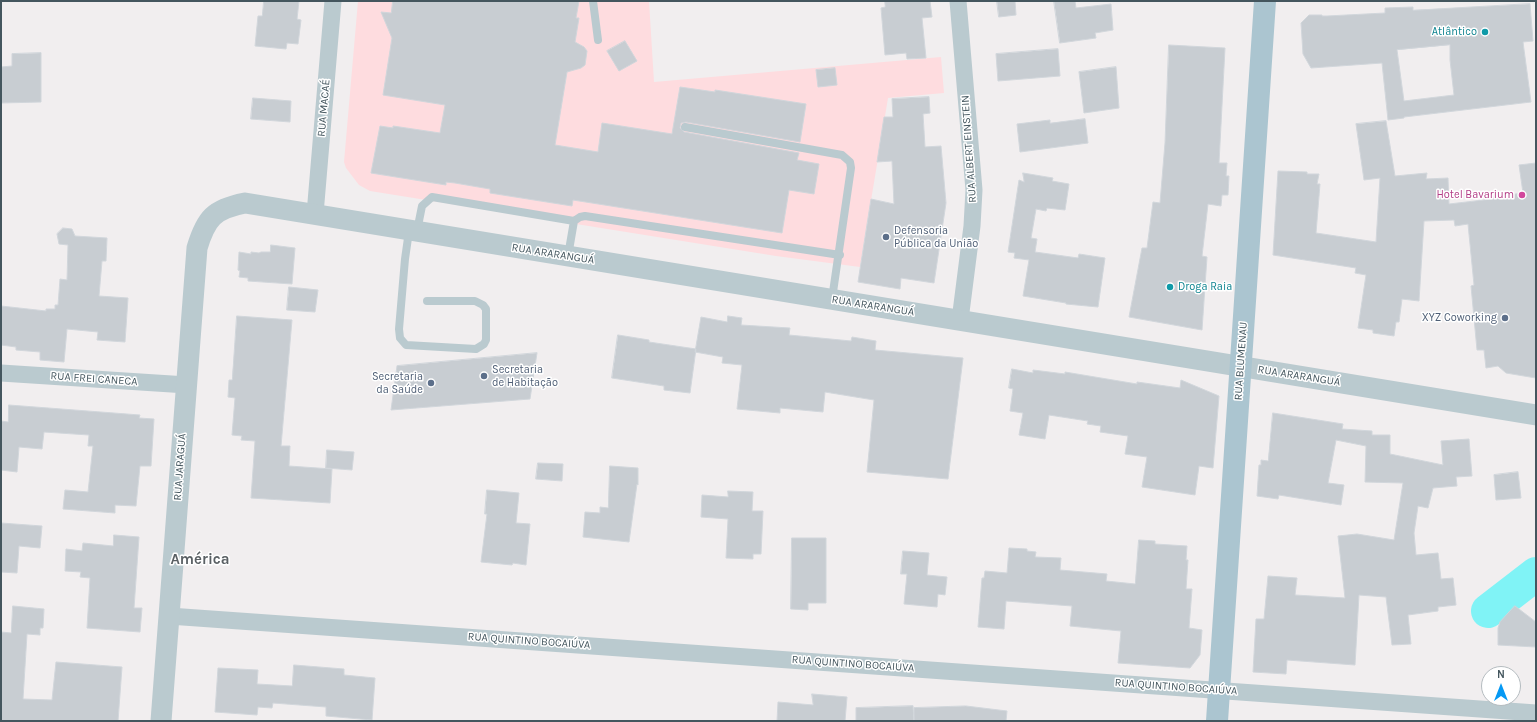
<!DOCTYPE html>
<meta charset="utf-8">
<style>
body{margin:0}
#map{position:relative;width:1537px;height:722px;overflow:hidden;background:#f1eeef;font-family:Karla,sans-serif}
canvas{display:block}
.frame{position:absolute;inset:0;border:2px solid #44565e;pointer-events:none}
.north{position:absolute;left:1481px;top:666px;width:40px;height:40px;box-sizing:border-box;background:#fff;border:1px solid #b4bbbf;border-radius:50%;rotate:0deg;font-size:11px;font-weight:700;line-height:16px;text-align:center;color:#44565e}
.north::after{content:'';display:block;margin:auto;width:14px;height:18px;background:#0599f4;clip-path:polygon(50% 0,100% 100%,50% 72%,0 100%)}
</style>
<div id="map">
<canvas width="1537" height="722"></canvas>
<div class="frame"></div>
<div class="north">N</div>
</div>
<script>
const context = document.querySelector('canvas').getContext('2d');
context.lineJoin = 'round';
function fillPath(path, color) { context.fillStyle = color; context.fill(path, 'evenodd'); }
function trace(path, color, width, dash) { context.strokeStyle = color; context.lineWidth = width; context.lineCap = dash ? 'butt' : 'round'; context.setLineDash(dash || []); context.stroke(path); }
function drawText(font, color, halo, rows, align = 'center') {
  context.font = font + ' Karla,sans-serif'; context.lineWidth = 3; context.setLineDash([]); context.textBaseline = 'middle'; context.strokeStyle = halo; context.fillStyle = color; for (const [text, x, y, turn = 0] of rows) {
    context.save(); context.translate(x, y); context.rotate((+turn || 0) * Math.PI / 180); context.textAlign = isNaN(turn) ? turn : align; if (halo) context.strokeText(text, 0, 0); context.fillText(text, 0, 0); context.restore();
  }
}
const medical = new Path2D(`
 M 358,1 L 649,1 L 654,82 L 941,57 L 944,93 L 888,98 L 860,267 L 776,256 L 370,191 L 359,185 L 346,168 L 344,162 Z`);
const river = new Path2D(`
 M 1488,611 L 1536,574`);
const building = new Path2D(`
 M 264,1 L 299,1 L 297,19 L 301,20 L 298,44 L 287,43 L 286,49 L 255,46 L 258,16 L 262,16 Z
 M 393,1 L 579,1 L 576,18 L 579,18 L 575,42 L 584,47 L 587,51 L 585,65 L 581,68 L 567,72 L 555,145 L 598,152 L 602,123 L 672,134 L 680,87 L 715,92 L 715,90 L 806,104 L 800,142 L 686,122 L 681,123 L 680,128 L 684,132 L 799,153 L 797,160 L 819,164 L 814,194 L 789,190 L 782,233 L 573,200 L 572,206 L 490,193 L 490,189 L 455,183 L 446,182 L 446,185 L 371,173 L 380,126 L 393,128 L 393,126 L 440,133 L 445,105 L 383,95 L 392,38 L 381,12 L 391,13 Z
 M 885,1 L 930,1 L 932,17 L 922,18 L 926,58 L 907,59 L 906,53 L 885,55 L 881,8 L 885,7 Z
 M 997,1 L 1015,1 L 1016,15 L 999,17 Z
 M 1054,1 L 1075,1 L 1076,8 L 1111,4 L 1113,30 L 1095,33 L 1096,38 L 1060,43 Z
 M 1530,4 L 1533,41 L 1523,42 L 1531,102 L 1404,117 L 1404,118 L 1388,120 L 1382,63 L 1311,68 L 1303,54 L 1301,23 L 1309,15 L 1322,15 L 1322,16 L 1327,16 L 1385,13 L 1385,8 L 1413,7 L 1413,10 ZM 1450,45 L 1450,60 L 1454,95 L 1404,101 L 1397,50 Z
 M 625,41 L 637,61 L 619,71 L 607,51 Z
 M 1169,45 L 1225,48 L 1219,163 L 1227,163 L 1226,176 L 1229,176 L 1228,195 L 1222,195 L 1221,206 L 1208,204 L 1202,256 L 1207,257 L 1202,330 L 1129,317 L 1142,248 L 1147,248 L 1153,202 L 1160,203 L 1165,143 Z
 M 1058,49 L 1060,76 L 998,81 L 996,54 Z
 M 41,53 L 41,102 L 1,103 L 1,67 L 12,66 L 12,54 Z
 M 1116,67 L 1119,108 L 1084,113 L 1079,72 Z
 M 835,68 L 837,85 L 818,87 L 816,70 Z
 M 929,97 L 930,113 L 923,114 L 925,147 L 941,146 L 946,203 L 934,283 L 901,278 L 900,289 L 858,282 L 871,199 L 894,204 L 892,161 L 877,162 L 884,117 L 893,117 L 892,99 Z
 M 253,98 L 291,101 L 290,122 L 251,119 Z
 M 1085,119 L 1088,143 L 1020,152 L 1017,124 L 1050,120 L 1050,123 Z
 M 1386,121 L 1395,176 L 1427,173 L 1426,179 L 1448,178 L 1449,204 L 1492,199 L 1492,197 L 1523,193 L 1519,165 L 1536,163 L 1536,378 L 1506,373 L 1498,366 L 1486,368 L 1484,350 L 1477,350 L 1471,286 L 1474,285 L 1468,224 L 1455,226 L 1454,220 L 1424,221 L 1419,301 L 1402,299 L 1399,322 L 1396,322 L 1394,336 L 1373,333 L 1373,330 L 1358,328 L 1366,275 L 1355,273 L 1356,268 L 1273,255 L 1278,171 L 1307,172 L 1307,174 L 1319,174 L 1317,184 L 1320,184 L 1316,233 L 1376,242 L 1380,178 L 1364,180 L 1356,124 Z
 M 1023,173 L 1053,178 L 1052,181 L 1069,184 L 1065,210 L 1047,208 L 1046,211 L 1036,209 L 1031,238 L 1037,239 L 1035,252 L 1078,258 L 1079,254 L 1105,258 L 1098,307 L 1066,304 L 1066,303 L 1023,296 L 1029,260 L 1014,258 L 1015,253 L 1008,252 L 1019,180 L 1024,182 Z
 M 63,228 L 72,229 L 75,236 L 107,238 L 106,261 L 102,261 L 99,296 L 128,298 L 125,342 L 97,340 L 98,332 L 67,329 L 64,362 L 40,360 L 40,352 L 16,350 L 16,347 L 1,345 L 1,306 L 46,311 L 46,309 L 55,309 L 55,305 L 58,305 L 60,279 L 67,280 L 68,245 L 59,244 L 57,234 Z
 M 271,245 L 295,248 L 292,284 L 248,281 L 248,278 L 239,277 L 240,271 L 238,270 L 239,252 L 251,254 L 251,252 L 259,253 L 261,252 L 270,252 Z
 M 289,287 L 318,290 L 315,312 L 287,310 Z
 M 237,316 L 292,320 L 281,446 L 290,446 L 289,466 L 332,469 L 330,503 L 251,498 L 255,441 L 241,440 L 242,436 L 232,435 L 235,398 L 228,397 L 229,380 L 232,380 Z
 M 728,316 L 742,318 L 741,325 L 790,328 L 789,335 L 851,341 L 852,337 L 876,341 L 875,350 L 963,358 L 948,479 L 867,472 L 874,400 L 825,392 L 823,412 L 780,408 L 780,413 L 737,409 L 742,365 L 722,363 L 723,357 L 695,352 L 701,317 L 727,322 Z
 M 618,335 L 649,340 L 649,342 L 696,349 L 690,393 L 664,390 L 664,386 L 612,378 Z
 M 537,353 L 530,399 L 391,410 L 397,366 Z
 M 1012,369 L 1033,373 L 1033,370 L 1065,374 L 1065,372 L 1137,384 L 1137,382 L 1180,388 L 1181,380 L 1219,396 L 1213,468 L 1199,466 L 1195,495 L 1142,487 L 1147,457 L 1125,454 L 1128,436 L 1100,432 L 1101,426 L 1087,424 L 1088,421 L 1049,415 L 1045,439 L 1019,435 L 1023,413 L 1010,411 L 1013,389 L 1009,388 Z
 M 9,405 L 140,415 L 139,418 L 154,419 L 151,466 L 140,466 L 136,506 L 115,505 L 115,513 L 63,509 L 65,490 L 88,492 L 93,446 L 88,446 L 89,435 L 44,432 L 42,449 L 19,447 L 17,472 L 1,470 L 1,421 L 8,422 Z
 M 1273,413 L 1343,424 L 1342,429 L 1372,431 L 1372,435 L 1390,435 L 1390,454 L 1443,465 L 1441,441 L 1469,439 L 1472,476 L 1456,477 L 1457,486 L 1433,488 L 1428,508 L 1418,506 L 1414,533 L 1416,555 L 1438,553 L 1441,579 L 1453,578 L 1456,605 L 1438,607 L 1438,611 L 1408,615 L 1411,644 L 1392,645 L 1386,597 L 1359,595 L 1355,665 L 1287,660 L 1286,674 L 1253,672 L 1256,619 L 1264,619 L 1268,576 L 1297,578 L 1295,595 L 1345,598 L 1338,536 L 1357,534 L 1394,540 L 1403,483 L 1365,482 L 1366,446 L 1336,440 L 1328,483 L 1344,485 L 1341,505 L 1279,495 L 1278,499 L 1257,496 L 1259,465 L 1261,465 L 1261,460 L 1268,461 Z
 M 327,450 L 354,452 L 352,470 L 326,468 Z
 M 538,463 L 563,464 L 562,481 L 536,479 Z
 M 610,466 L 638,468 L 638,485 L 637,484 L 629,542 L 583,537 L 585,512 L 600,513 L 600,507 L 608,508 Z
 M 1518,472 L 1521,498 L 1496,500 L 1494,475 Z
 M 487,490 L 519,493 L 516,523 L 530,524 L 526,565 L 513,563 L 512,565 L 481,562 L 487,514 L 485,514 Z
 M 728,491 L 753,492 L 752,511 L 763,511 L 761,554 L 753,554 L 753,559 L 726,558 L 728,519 L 701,517 L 702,495 L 728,497 Z
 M 1,523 L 42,526 L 40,548 L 19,546 L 17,573 L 1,572 Z
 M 114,535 L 139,537 L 134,608 L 142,608 L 140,632 L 87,628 L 90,578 L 80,577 L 81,572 L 65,571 L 66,549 L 82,551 L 83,543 L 113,546 Z
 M 792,538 L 826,538 L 826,603 L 808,603 L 808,610 L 791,609 Z
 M 1139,540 L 1155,541 L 1155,544 L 1187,546 L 1186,560 L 1188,560 L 1186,589 L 1192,589 L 1189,628 L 1202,630 L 1200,655 L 1190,668 L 1118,663 L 1121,631 L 1070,626 L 1072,606 L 1006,601 L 1004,629 L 978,627 L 982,578 L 984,578 L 985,571 L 1007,573 L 1009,548 L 1027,549 L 1027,551 L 1036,552 L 1035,557 L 1061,558 L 1060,570 L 1107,574 L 1106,581 L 1135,584 Z
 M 903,551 L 929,553 L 927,575 L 947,577 L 945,595 L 938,594 L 937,607 L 904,604 L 907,574 L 901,574 Z
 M 13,606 L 44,609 L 43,628 L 40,628 L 40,635 L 27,634 L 23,699 L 52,700 L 56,662 L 122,667 L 118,721 L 1,721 L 1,632 L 11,633 Z
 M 1515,606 L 1536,622 L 1536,647 L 1498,645 L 1498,628 L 1500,622 Z
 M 294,665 L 344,669 L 344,675 L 375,678 L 372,720 L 326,716 L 326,707 L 273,703 L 272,708 L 258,707 L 257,715 L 215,712 L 218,668 L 258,670 L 257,684 L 292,686 Z
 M 812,694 L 847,697 L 845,721 L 777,721 L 778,702 L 813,705 Z
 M 913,706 L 914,721 L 856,721 L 856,708 Z
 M 966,706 L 1007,711 L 1006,721 L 914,721 L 914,708 Z`);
const service = new Path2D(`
 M 593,1 L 598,40
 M 685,127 L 842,155 L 850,162 L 851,168 L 832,299
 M 409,231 L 405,259 L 399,329 L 400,338 L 406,345 L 476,349 L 484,344 L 486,340 L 486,309 L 483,305 L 475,301 L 427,301
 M 417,231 L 422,206 L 432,197 L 574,221 L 580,217 L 585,216 L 840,255
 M 568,256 L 574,221`);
const minor = new Path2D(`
 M 958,1 L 974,190 L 972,226 L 960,320
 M 315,214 L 333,1
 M 1,373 L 187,385
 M 169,616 L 1536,713`);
const tertiary = new Path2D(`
 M 161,721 L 197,248 C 206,218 214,209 245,203 L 1536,415`);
const primary = new Path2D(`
 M 1217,721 L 1265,1`);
const markers = [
 [1485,32,4,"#0f9aa8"],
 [1522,195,4,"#d1479c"],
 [886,237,4,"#5c6f8a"],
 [1170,287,4,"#0f9aa8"],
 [1505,318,4,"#5c6f8a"],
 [484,376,4,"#5c6f8a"],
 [431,383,4,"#5c6f8a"]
];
const cultureNames = [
 ["Atlântico",1477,32],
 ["Droga Raia",1178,287,"left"]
];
const streetNames = [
 ["RUA MACAÉ",324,108,-85],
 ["RUA ALBERT EINSTEIN",969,149,-94],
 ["RUA ARARANGUÁ",553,254,9],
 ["RUA ARARANGUÁ",873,306,9],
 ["RUA BLUMENAU",1241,361,-86],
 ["RUA ARARANGUÁ",1299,376,9],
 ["RUA FREI CANECA",94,379,4],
 ["RUA JARAGUÁ",180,467,-86],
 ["RUA QUINTINO BOCAIÚVA",529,641,4],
 ["RUA QUINTINO BOCAIÚVA",853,664,4],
 ["RUA QUINTINO BOCAIÚVA",1176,687,4]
];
const hotelNames = [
 ["Hotel Bavarium",1514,195]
];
const serviceNames = [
 ["Defensoria",894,231],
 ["Pública da União",894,244],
 ["XYZ Coworking",1497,318,"right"],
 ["Secretaria",492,370],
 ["de Habitação",492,383],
 ["Secretaria",423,377,"right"],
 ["da Saúde",423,390,"right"]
];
const districtNames = [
 ["América",200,560]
];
fillPath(medical, '#fedcdf');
trace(river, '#80f3f6', 34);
fillPath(building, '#c8cdd2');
trace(building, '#d1d6db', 1);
trace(service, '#bacacf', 8);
trace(minor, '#bacacf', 17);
trace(tertiary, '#bacacf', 21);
trace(primary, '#abc5d0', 22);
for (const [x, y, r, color] of markers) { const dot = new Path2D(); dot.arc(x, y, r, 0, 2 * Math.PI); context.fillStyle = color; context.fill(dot); trace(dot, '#fff', 1.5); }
drawText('11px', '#0d838f', '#fff', cultureNames, 'right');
drawText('11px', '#44565e', '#fff', streetNames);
drawText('11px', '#b23c85', '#fff', hotelNames, 'right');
drawText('11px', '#4e5e75', '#fff', serviceNames, 'left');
drawText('bold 15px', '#5a6064', '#fff', districtNames);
</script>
